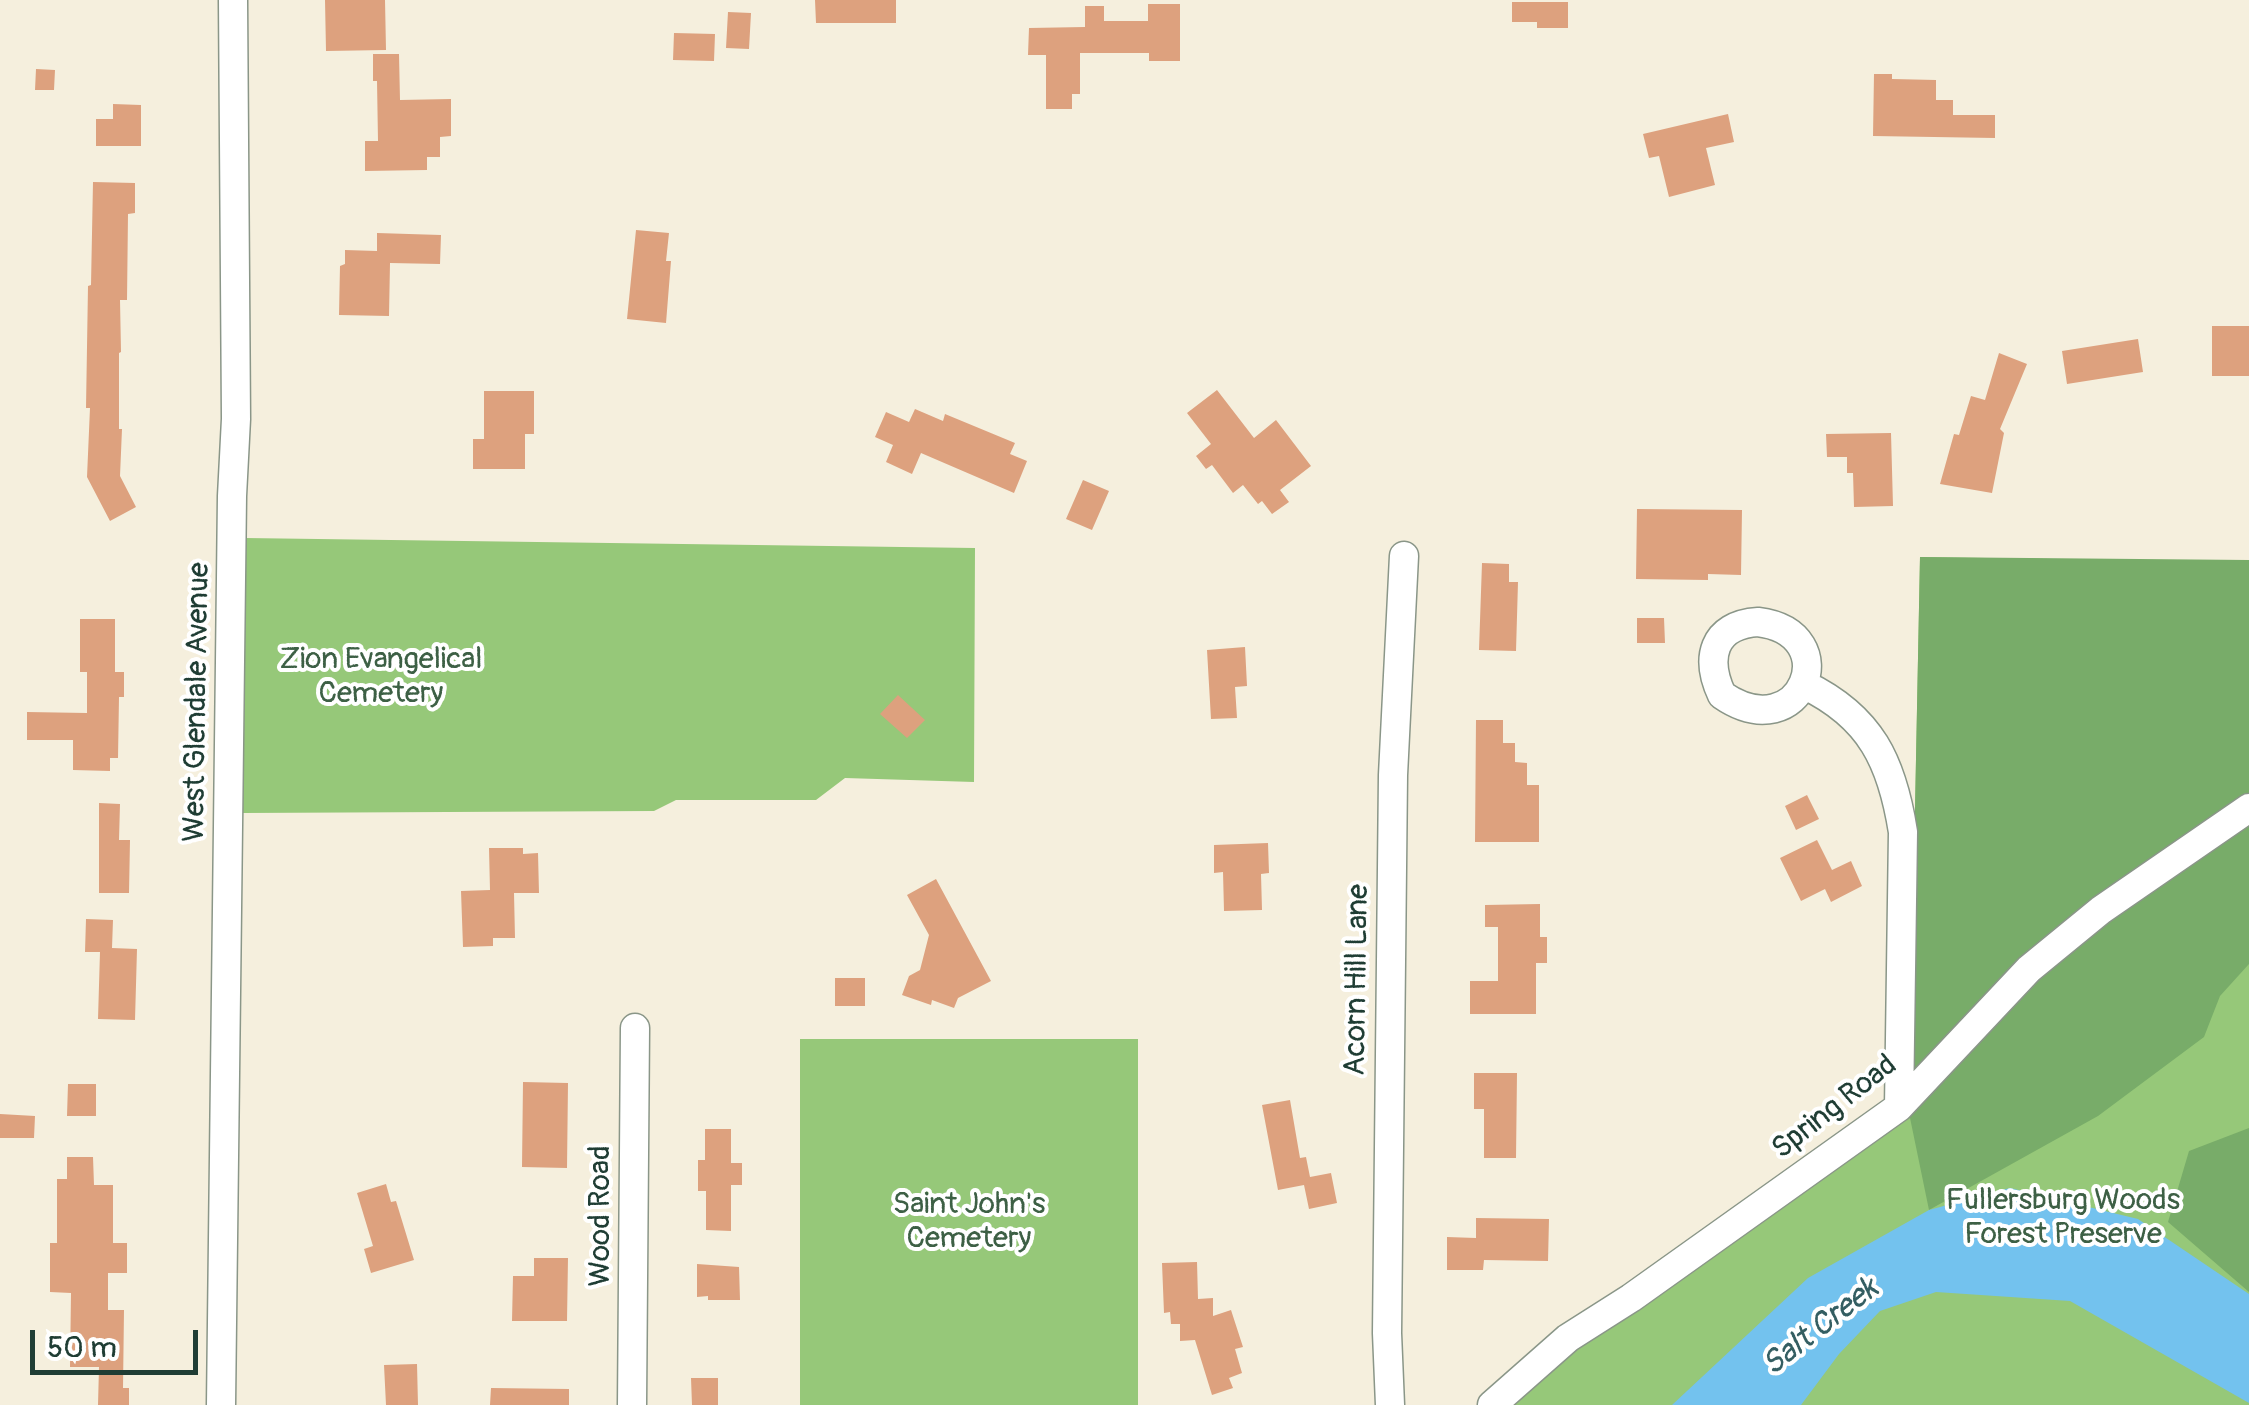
<!DOCTYPE html>
<style>
body{margin:0}
#map{position:relative;width:2249px;height:1405px;overflow:hidden;background:#f5efdd;font-family:Pangolin,sans-serif}
canvas{display:block}
.scale{position:absolute;left:30px;top:1330px;width:168px;height:45px;box-sizing:border-box;border:5px solid #1f3d34;border-top:0;padding-left:12px;font-size:30px;line-height:35px;white-space:nowrap;color:#1f3d34;-webkit-text-stroke:8px #fff;paint-order:stroke}
</style>
<div id="map">
<canvas width="2249" height="1405"></canvas>
<div class="scale">50 m</div>
</div>
<script>
const context = document.querySelector('canvas').getContext('2d');
context.lineJoin = 'round';
function fillPath(path, color) { context.fillStyle = color; context.fill(path, 'evenodd'); }
function trace(path, color, width, dash) { context.strokeStyle = color; context.lineWidth = width; context.lineCap = dash ? 'butt' : 'round'; context.setLineDash(dash || []); context.stroke(path); }
function drawText(font, color, halo, rows, align = 'center') {
  context.font = font + ' Pangolin,sans-serif'; context.lineWidth = 8; context.setLineDash([]); context.textBaseline = 'middle'; context.strokeStyle = halo; context.fillStyle = color; for (const [text, x, y, turn = 0] of rows) {
    context.save(); context.translate(x, y); context.rotate((+turn || 0) * Math.PI / 180); context.textAlign = isNaN(turn) ? turn : align; if (halo) context.strokeText(text, 0, 0); context.fillText(text, 0, 0); context.restore();
  }
}
const green = new Path2D(`
 M 245,538 L 975,548 L 974,782 L 845,778 L 816,800 L 676,800 L 654,811 L 242,813 Z
 M 1920,557 L 2249,562 L 2249,1405 L 1502,1405 L 1535,1375 L 1909,1113 Z
 M 800,1039 L 1138,1039 L 1138,1405 L 800,1405 Z`);
const forest = new Path2D(`
 M 1920,557 L 2249,560 L 2249,964 L 2220,996 L 2204,1037 L 2098,1116 L 1929,1210 L 1909,1113 Z
 M 2249,1128 L 2249,1292 L 2168,1222 L 2189,1151 Z`);
const water = new Path2D(`
 M 2010,1188 L 2138,1219 L 2249,1294 L 2249,1403 L 2070,1301 L 1936,1292 L 1880,1311 L 1839,1354 L 1801,1405 L 1672,1405 L 1808,1278 L 1929,1210 Z`);
const building = new Path2D(`
 M 325,0 L 385,0 L 386,50 L 326,51 Z
 M 815,0 L 896,0 L 896,23 L 816,23 Z
 M 1512,2 L 1568,2 L 1568,28 L 1537,28 L 1537,22 L 1512,22 Z
 M 1148,4 L 1180,4 L 1180,61 L 1149,61 L 1149,53 L 1080,53 L 1080,94 L 1072,94 L 1072,109 L 1046,109 L 1046,55 L 1028,55 L 1029,28 L 1085,27 L 1085,6 L 1104,6 L 1104,21 L 1148,21 Z
 M 728,12 L 751,13 L 749,49 L 726,48 Z
 M 674,33 L 715,34 L 714,61 L 673,60 Z
 M 373,54 L 399,54 L 400,100 L 451,99 L 451,136 L 440,137 L 440,157 L 427,157 L 427,170 L 365,171 L 365,141 L 378,141 L 377,81 L 373,81 Z
 M 36,69 L 55,70 L 54,90 L 35,90 Z
 M 1874,74 L 1892,74 L 1892,79 L 1936,80 L 1936,100 L 1953,100 L 1953,115 L 1995,115 L 1995,138 L 1873,136 Z
 M 113,104 L 141,105 L 141,146 L 96,146 L 96,119 L 113,119 Z
 M 1728,114 L 1734,142 L 1706,148 L 1715,185 L 1669,197 L 1659,156 L 1649,158 L 1643,134 Z
 M 93,182 L 135,183 L 135,213 L 128,214 L 127,300 L 120,300 L 121,352 L 119,353 L 119,429 L 122,429 L 120,476 L 136,507 L 110,521 L 87,477 L 90,408 L 86,408 L 88,286 L 91,285 Z
 M 636,230 L 669,233 L 666,261 L 671,261 L 666,323 L 627,319 Z
 M 377,233 L 441,235 L 440,264 L 390,263 L 389,316 L 339,315 L 340,266 L 345,264 L 345,250 L 377,251 Z
 M 2212,326 L 2249,326 L 2249,376 L 2212,376 Z
 M 2138,339 L 2143,372 L 2067,384 L 2062,351 Z
 M 1999,353 L 2027,364 L 2000,429 L 2004,433 L 1992,493 L 1940,484 L 1954,434 L 1959,435 L 1971,396 L 1985,400 Z
 M 1217,390 L 1254,438 L 1276,420 L 1311,466 L 1280,490 L 1289,502 L 1272,514 L 1262,501 L 1258,504 L 1243,485 L 1233,493 L 1212,465 L 1206,469 L 1196,456 L 1211,444 L 1187,413 Z
 M 484,391 L 534,391 L 534,434 L 525,434 L 525,469 L 473,469 L 473,439 L 484,439 Z
 M 915,409 L 943,421 L 945,414 L 1015,443 L 1010,454 L 1027,461 L 1014,493 L 921,453 L 912,474 L 886,462 L 893,445 L 875,437 L 886,412 L 909,422 Z
 M 1891,433 L 1893,506 L 1854,507 L 1853,473 L 1847,473 L 1847,457 L 1827,457 L 1826,434 Z
 M 1083,480 L 1109,491 L 1092,530 L 1066,519 Z
 M 1637,509 L 1742,510 L 1741,575 L 1708,574 L 1708,580 L 1636,579 Z
 M 1482,563 L 1509,564 L 1509,582 L 1518,582 L 1516,651 L 1479,650 Z
 M 1637,618 L 1664,618 L 1665,643 L 1637,643 Z
 M 80,619 L 115,619 L 115,672 L 124,672 L 124,697 L 119,697 L 118,758 L 110,758 L 110,771 L 73,770 L 73,740 L 27,740 L 27,712 L 87,713 L 87,672 L 80,672 Z
 M 1245,647 L 1247,686 L 1235,687 L 1237,718 L 1211,719 L 1207,650 Z
 M 898,695 L 925,720 L 907,738 L 880,714 Z
 M 1476,720 L 1503,720 L 1503,743 L 1515,743 L 1515,762 L 1527,763 L 1527,785 L 1539,785 L 1539,842 L 1475,842 Z
 M 1807,795 L 1819,819 L 1796,830 L 1785,806 Z
 M 99,803 L 120,804 L 119,840 L 130,840 L 129,893 L 99,893 Z
 M 1817,840 L 1832,870 L 1851,861 L 1862,886 L 1831,902 L 1825,889 L 1801,901 L 1780,858 Z
 M 1268,843 L 1269,873 L 1261,874 L 1262,910 L 1224,911 L 1223,872 L 1214,873 L 1214,845 Z
 M 489,848 L 523,848 L 523,854 L 538,853 L 539,893 L 514,893 L 515,938 L 493,938 L 493,946 L 463,947 L 461,891 L 490,890 Z
 M 936,879 L 991,981 L 958,998 L 954,1008 L 932,1000 L 931,1005 L 902,995 L 909,976 L 920,970 L 929,935 L 907,895 Z
 M 1540,904 L 1540,937 L 1547,937 L 1547,963 L 1536,963 L 1536,1014 L 1470,1014 L 1470,981 L 1498,981 L 1498,927 L 1485,927 L 1485,905 Z
 M 86,919 L 113,920 L 112,948 L 137,949 L 135,1020 L 98,1019 L 100,952 L 85,952 Z
 M 835,978 L 865,978 L 865,1006 L 835,1006 Z
 M 1474,1073 L 1517,1073 L 1516,1158 L 1484,1158 L 1484,1109 L 1474,1109 Z
 M 523,1082 L 568,1083 L 567,1168 L 522,1167 Z
 M 68,1084 L 96,1084 L 96,1116 L 67,1116 Z
 M 1290,1100 L 1300,1158 L 1306,1157 L 1310,1177 L 1331,1173 L 1337,1203 L 1309,1209 L 1304,1185 L 1278,1190 L 1262,1105 Z
 M 0,1114 L 35,1116 L 34,1138 L 0,1138 Z
 M 705,1129 L 731,1129 L 731,1163 L 742,1163 L 742,1185 L 731,1185 L 731,1231 L 706,1230 L 706,1191 L 698,1191 L 698,1160 L 705,1160 Z
 M 67,1157 L 93,1157 L 94,1185 L 113,1185 L 113,1243 L 127,1243 L 127,1273 L 108,1273 L 108,1310 L 124,1310 L 123,1388 L 129,1388 L 129,1405 L 98,1405 L 99,1367 L 70,1367 L 71,1293 L 50,1292 L 50,1243 L 57,1243 L 57,1179 L 67,1179 Z
 M 386,1184 L 391,1202 L 396,1201 L 414,1260 L 371,1273 L 364,1249 L 373,1246 L 357,1193 Z
 M 1476,1218 L 1549,1219 L 1548,1261 L 1484,1260 L 1483,1270 L 1447,1270 L 1447,1237 L 1476,1238 Z
 M 534,1258 L 568,1258 L 567,1321 L 512,1321 L 513,1276 L 534,1276 Z
 M 1197,1262 L 1198,1299 L 1213,1298 L 1213,1316 L 1231,1310 L 1243,1347 L 1235,1349 L 1242,1373 L 1229,1378 L 1233,1388 L 1212,1395 L 1195,1340 L 1180,1341 L 1180,1324 L 1171,1324 L 1170,1312 L 1164,1313 L 1162,1263 Z
 M 697,1264 L 739,1267 L 740,1300 L 708,1300 L 708,1296 L 697,1297 Z
 M 417,1364 L 418,1405 L 386,1405 L 384,1365 Z
 M 691,1378 L 718,1378 L 718,1405 L 692,1405 Z
 M 491,1388 L 569,1389 L 569,1405 L 490,1405 Z`);
const minor = new Path2D(`
 M 1758,622 C 1847,633 1802,750 1722,695 C 1705,659 1712,625 1758,622 Z
 M 1805,685 C 1871,717 1892,762 1903,832 L 1899,1107
 M 221,1405 L 232,496 L 236,419 L 233,0
 M 632,1405 L 635,1028
 M 1390,1405 L 1387,1333 L 1393,775 L 1404,556
 M 1492,1405 L 1568,1338 L 1631,1298 L 1899,1107 L 2029,969 L 2101,910 L 2249,808`);
const parkNames = [
 ["Zion Evangelical",381,660],
 ["Cemetery",381,694],
 ["Fullersburg Woods",2063,1201],
 ["Forest Preserve",2063,1235],
 ["Saint John's",969,1205],
 ["Cemetery",969,1239]
];
const streetNames = [
 ["West Glendale Avenue",198,702,-89],
 ["Acorn Hill Lane",1358,980,-89],
 ["Spring Road",1835,1108,-38],
 ["Wood Road",601,1216,-90]
];
const waterNames = [
 ["Salt Creek",1821,1328,-38]
];
fillPath(green, '#96c879');
fillPath(forest, '#78ac69');
fillPath(water, '#73c2ee');
fillPath(building, '#dda17e');
trace(minor, '#8a9688', 31);
trace(minor, '#fff', 28);
drawText('30px', '#3d6045', '#fff', parkNames);
drawText('30px', '#1f3d34', '#fff', streetNames);
drawText('italic 32px', '#345e62', '#fff', waterNames);
</script>
